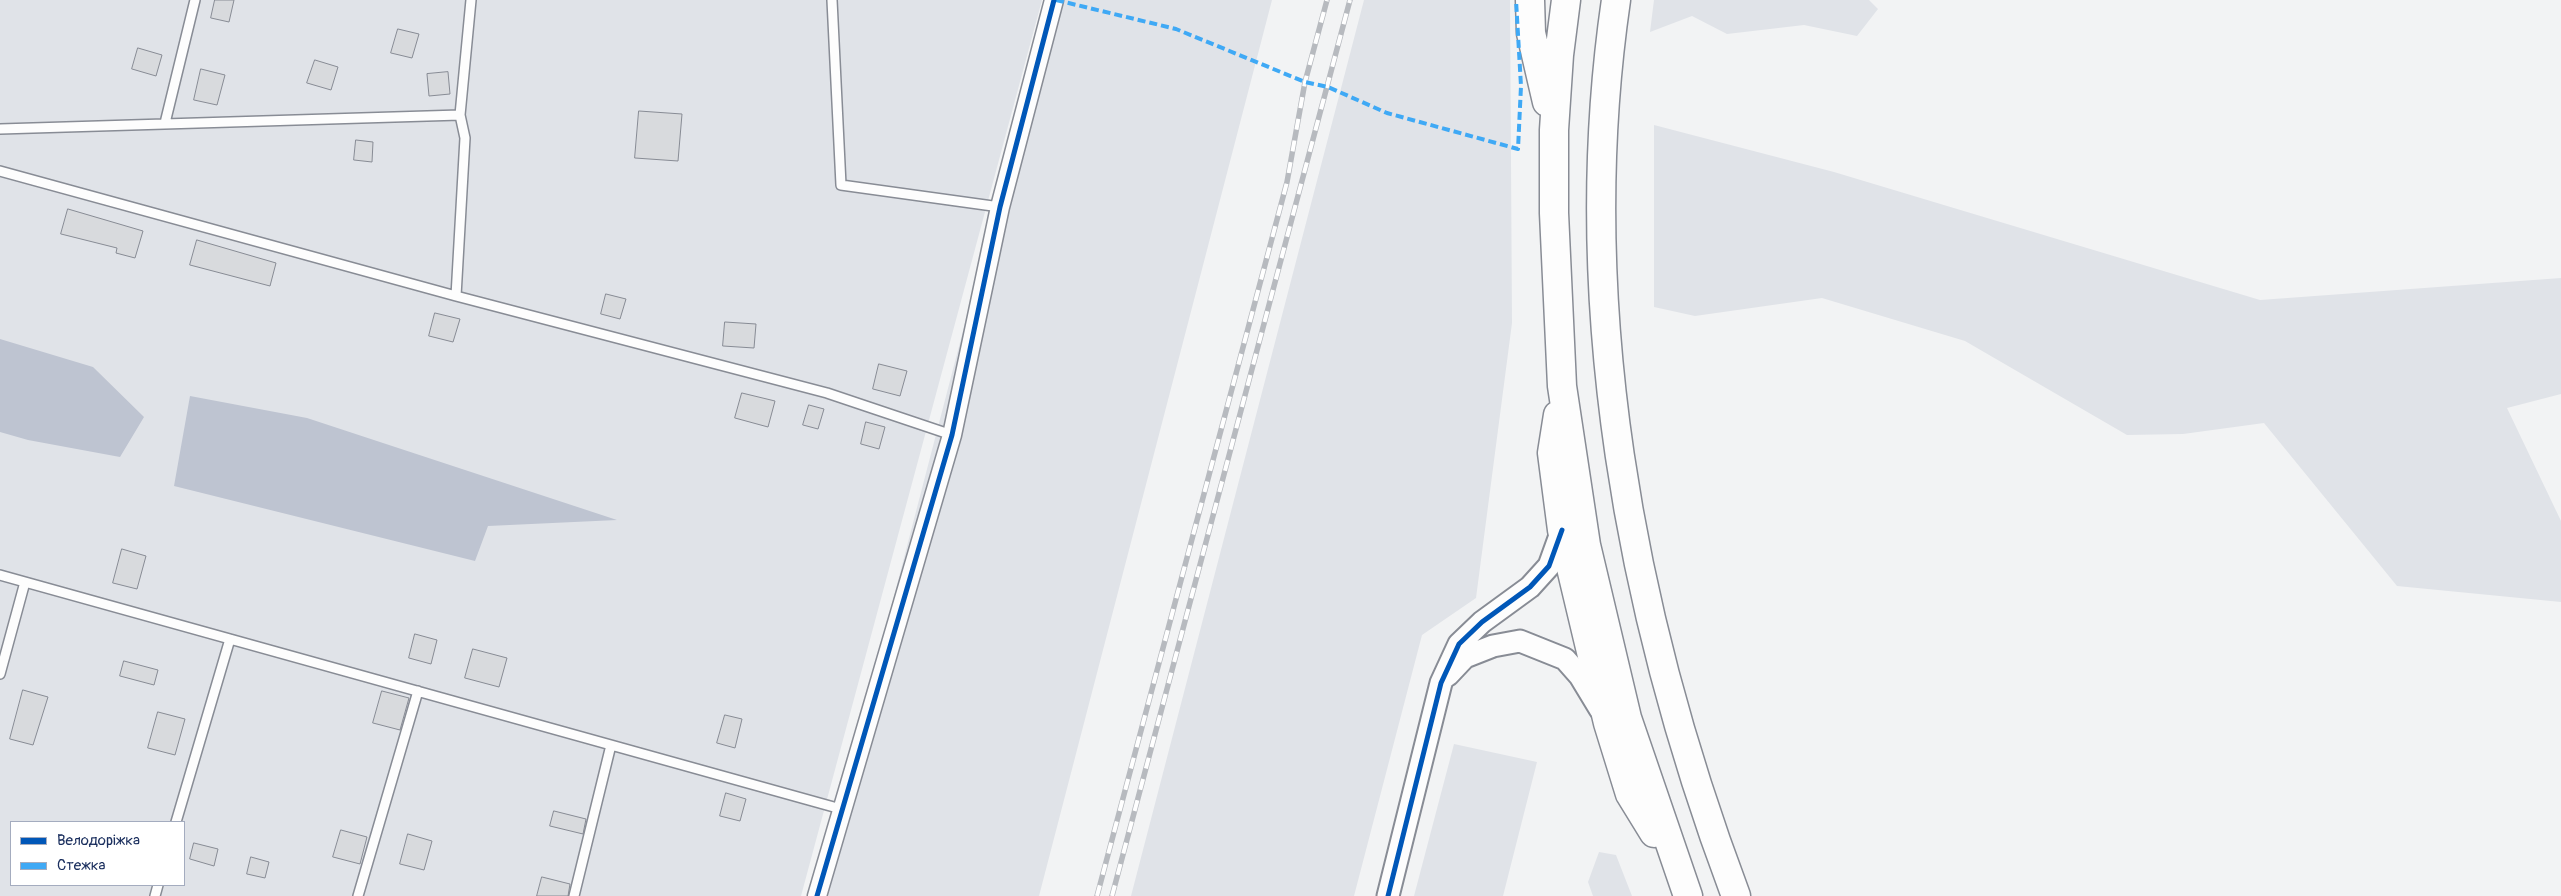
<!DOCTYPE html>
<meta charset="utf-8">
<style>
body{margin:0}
#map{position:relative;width:2561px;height:896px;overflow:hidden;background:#f2f3f4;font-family:Pangolin,sans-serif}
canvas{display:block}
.legend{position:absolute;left:10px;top:821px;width:175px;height:65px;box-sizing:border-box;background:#fff;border:1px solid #a4acbf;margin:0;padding:6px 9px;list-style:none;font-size:15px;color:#1b2f5e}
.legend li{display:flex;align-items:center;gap:10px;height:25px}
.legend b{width:25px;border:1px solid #a4acbf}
</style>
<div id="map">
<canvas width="2561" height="896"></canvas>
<ul class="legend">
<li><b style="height:6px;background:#0057b8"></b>Велодоріжка</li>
<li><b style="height:6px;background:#3fa9f5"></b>Стежка</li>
</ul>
</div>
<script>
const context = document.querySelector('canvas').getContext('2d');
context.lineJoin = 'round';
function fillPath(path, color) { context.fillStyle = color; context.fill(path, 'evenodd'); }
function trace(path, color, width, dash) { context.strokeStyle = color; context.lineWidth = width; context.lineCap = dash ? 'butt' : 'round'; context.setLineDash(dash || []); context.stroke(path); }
const green = new Path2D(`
 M 0,0 L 1042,0 L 801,896 L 0,896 ZM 11,822 L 184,822 L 184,885 L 11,885 Z
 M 1049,0 L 1272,0 L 1039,896 L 816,896 Z
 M 1364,0 L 1510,0 L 1512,323 L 1476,598 L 1422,635 L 1354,896 L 1131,896 Z
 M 1654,0 L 1869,0 L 1878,9 L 1857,36 L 1804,25 L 1727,34 L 1692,16 L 1650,32 Z
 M 1654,125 L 1834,172 L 2260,300 L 2561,278 L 2561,394 L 2507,408 L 2561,521 L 2561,602 L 2397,586 L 2264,423 L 2183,434 L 2127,435 L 1965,341 L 1822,298 L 1695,316 L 1654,307 Z
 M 1454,744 L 1537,762 L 1503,896 L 1414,896 Z
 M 1599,852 L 1616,855 L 1632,896 L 1593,896 L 1588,882 Z`);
const water = new Path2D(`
 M 0,339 L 93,367 L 144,417 L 120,457 L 28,440 L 0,432 Z
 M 190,396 L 307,418 L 617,520 L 488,526 L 475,561 L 174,486 Z`);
const building = new Path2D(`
 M 215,0 L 234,0 L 229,22 L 211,18 Z
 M 398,29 L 419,34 L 412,58 L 391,53 Z
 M 138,48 L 162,55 L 156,76 L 132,69 Z
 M 315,60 L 338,67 L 331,90 L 307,83 Z
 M 201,69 L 225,75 L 217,105 L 194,100 Z
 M 448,72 L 450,94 L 429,96 L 427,74 Z
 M 639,111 L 682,114 L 678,161 L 635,158 Z
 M 356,140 L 373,142 L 372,162 L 354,160 Z
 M 68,209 L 143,231 L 135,258 L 116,253 L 117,248 L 61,234 Z
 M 197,240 L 276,263 L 270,286 L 190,265 Z
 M 606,294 L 626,299 L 620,319 L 601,314 Z
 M 435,313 L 460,319 L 453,342 L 429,336 Z
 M 725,322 L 756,324 L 754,348 L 723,346 Z
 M 879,364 L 907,371 L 900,396 L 873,389 Z
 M 742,393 L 775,401 L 768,427 L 735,418 Z
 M 809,405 L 824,409 L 818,429 L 803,425 Z
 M 866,422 L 885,427 L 879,449 L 861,444 Z
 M 122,549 L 146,556 L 137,589 L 113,583 Z
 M 415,634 L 437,640 L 431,664 L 409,658 Z
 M 473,649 L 507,658 L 499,687 L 465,678 Z
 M 124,661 L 158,670 L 154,685 L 120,676 Z
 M 23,690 L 48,697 L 33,745 L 10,739 Z
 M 382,691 L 409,698 L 400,730 L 373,723 Z
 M 158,712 L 185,719 L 175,755 L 148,748 Z
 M 725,715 L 742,719 L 735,748 L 717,743 Z
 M 726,793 L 746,799 L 740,821 L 720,816 Z
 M 554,811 L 586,819 L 583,834 L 550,826 Z
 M 341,830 L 367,837 L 360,864 L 333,857 Z
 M 408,834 L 432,841 L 424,870 L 400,864 Z
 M 194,843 L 218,849 L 214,866 L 190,859 Z
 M 251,857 L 269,862 L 265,878 L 247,874 Z
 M 542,877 L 570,884 L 568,896 L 537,896 Z`);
const service = new Path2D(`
 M 832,0 L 841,185 L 1000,207
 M 165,123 L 195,0
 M 0,129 L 460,115 L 471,0
 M 0,171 L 456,296 L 827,393 L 952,435
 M 456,296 L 465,138 L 460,115
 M 0,575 L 841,809
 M 0,674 L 25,582
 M 176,822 L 230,639
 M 155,896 L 158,885
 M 358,896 L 418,691
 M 574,896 L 611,745`);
const minor = new Path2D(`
 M 817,896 L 952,435 L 1000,207 L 1054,0`);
const tertiary = new Path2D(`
 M 1448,675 L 1465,657 L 1493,646 L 1520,641 L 1565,659 L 1580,676 L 1600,709
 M 1388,896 L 1441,683 L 1459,644 L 1482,622 L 1530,587 L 1549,566 L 1562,530`);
const trunk = new Path2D(`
 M 1530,0 L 1531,33 L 1547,102
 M 1566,0 L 1559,55 L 1554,130 L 1554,213 L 1562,386 L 1586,545 L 1627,718 L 1688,896
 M 1616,0 C 1572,300 1630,615 1736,896
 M 1558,415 L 1552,453 L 1562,530 L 1608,723 L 1630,794 L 1654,833`);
const rail = new Path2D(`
 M 1097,896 L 1287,182 L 1305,82 L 1327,0
 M 1112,896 L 1350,0`);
const quiet = new Path2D(`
 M 1056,0 L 1176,29 L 1305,82 L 1328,87 L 1387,113 L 1518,149 L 1521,86 L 1516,0`);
const cycleway = new Path2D(`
 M 817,896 L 952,435 L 1000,207 L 1054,0
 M 1388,896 L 1441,683 L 1459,644 L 1482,622 L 1530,587 L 1549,566 L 1562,530`);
fillPath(green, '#e0e3e8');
fillPath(water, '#bec4d1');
fillPath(building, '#d8dadd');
trace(building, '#888c95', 1);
trace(service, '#888c95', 12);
trace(minor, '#888c95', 21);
trace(tertiary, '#888c95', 25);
trace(trunk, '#888c95', 31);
trace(service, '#fdfdfd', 9);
trace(minor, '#fdfdfd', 18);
trace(tertiary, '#fdfdfd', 21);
trace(trunk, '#fdfdfd', 28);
trace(rail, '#b7babf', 5.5);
trace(rail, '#fff', 4, [11]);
trace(quiet, '#3fa9f5', 4, [8, 4]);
trace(cycleway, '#0057b8', 5);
</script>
